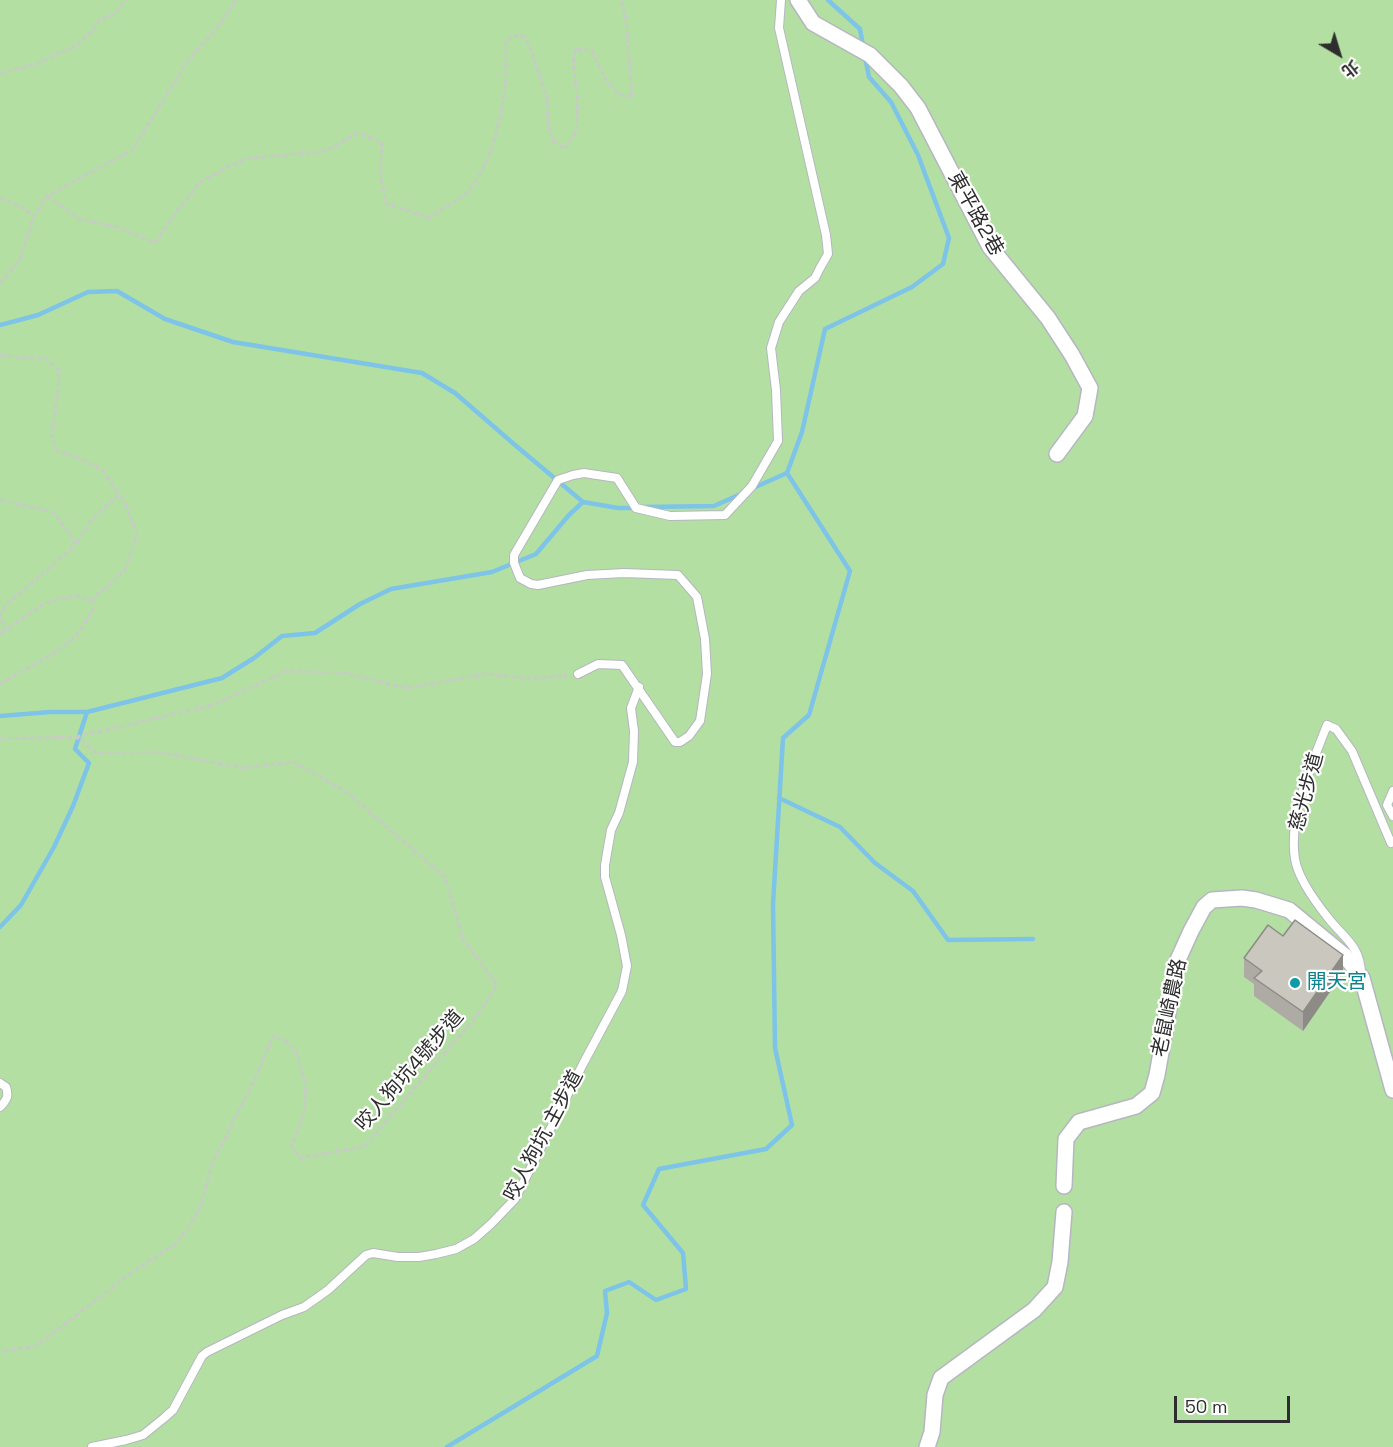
<!DOCTYPE html>
<meta charset="utf-8">
<style>
body{margin:0}
#map{position:relative;width:1393px;height:1447px;overflow:hidden;background:#eee9e1;font-family:"Space Grotesk","Noto Sans TC",sans-serif}
canvas{display:block}
.north{position:absolute;left:1309px;top:24px;width:60px;height:60px;-webkit-text-stroke:4px #fff;paint-order:stroke;rotate:142deg;font-size:16px;font-weight:700;line-height:24px;text-align:center;color:#2e2e2e}
.north::after{content:'';display:block;margin:auto;width:21px;height:27px;background:#2e2e2e;clip-path:polygon(50% 0,100% 100%,50% 72%,0 100%)}
.scale{position:absolute;left:1174px;top:1396px;width:116px;height:27px;box-sizing:border-box;border:3px solid #2e2e2e;border-top:0;padding-left:8px;font-size:18px;line-height:21px;white-space:nowrap;color:#2e2e2e;-webkit-text-stroke:4px #fff;paint-order:stroke}
</style>
<div id="map">
<canvas width="1393" height="1447"></canvas>
<div class="north">北</div>
<div class="scale">50 m</div>
</div>
<script>
const context = document.querySelector('canvas').getContext('2d');
context.lineJoin = 'round';
function fillPath(path, color) { context.fillStyle = color; context.fill(path, 'evenodd'); }
function trace(path, color, width, dash) { context.strokeStyle = color; context.lineWidth = width; context.lineCap = dash ? 'butt' : 'round'; context.setLineDash(dash || []); context.stroke(path); }
function drawText(font, color, halo, rows, align = 'center') {
  context.font = font + ' "Space Grotesk","Noto Sans TC",sans-serif'; context.lineWidth = 4.5; context.setLineDash([]); context.textBaseline = 'middle'; context.strokeStyle = halo; context.fillStyle = color; for (const [text, x, y, turn = 0] of rows) {
    context.save(); context.translate(x, y); context.rotate((+turn || 0) * Math.PI / 180); context.textAlign = isNaN(turn) ? turn : align; if (halo) context.strokeText(text, 0, 0); context.fillText(text, 0, 0); context.restore();
  }
}
const green = new Path2D(`
 M 0,0 L 1393,0 L 1393,1447 L 0,1447 Z`);
const stream = new Path2D(`
 M 828,0 L 860,29 L 863,46
 M 0,325 L 38,315 L 88,292 L 117,291 L 165,319 L 233,342 L 422,373 L 455,393 L 515,445 L 583,502
 M 751,489 L 787,473
 M 643,507 L 714,506 L 743,493
 M 0,716 L 50,712 L 87,712
 M 779,798 L 840,827 L 875,863 L 913,891 L 948,940 L 1033,939
 M 0,927 L 21,905 L 54,847 L 73,806 L 89,763 L 75,749 L 87,712 L 222,678 L 254,658 L 282,636 L 315,633 L 360,604 L 391,589 L 492,572 L 536,554 L 569,515 L 583,502 L 618,508 L 635,508
 M 447,1447 L 597,1356 L 607,1313 L 605,1291 L 629,1282 L 656,1300 L 686,1289 L 683,1253 L 643,1205 L 659,1169 L 766,1149 L 792,1125 L 775,1048 L 773,904 L 783,738 L 809,715 L 850,571 L 787,473 L 802,432 L 825,329 L 912,287 L 943,264 L 949,238 L 918,155 L 891,102 L 869,77 L 865,57`);
const path = new Path2D(`
 M 0,73 L 37,64 L 54,55 L 74,47 L 90,33 L 99,20 L 115,14 L 126,0
 M 47,196 L 79,219 L 117,227 L 155,243 L 172,218 L 200,182 L 244,159 L 326,151 L 357,133 L 382,142 L 380,175 L 386,203 L 429,218 C 440,210 453,203 464,195 C 486,176 499,129 503,101 C 507,81 506,60 506,40 L 521,34 L 529,44 L 547,99 L 548,123 L 554,142 L 565,149 L 576,132 L 578,101 L 573,63 L 575,49 L 592,51 L 605,78 L 618,94 L 632,97 L 626,18 L 621,0
 M 0,198 L 21,207 L 34,216
 M 0,283 L 20,259 L 34,216 L 47,196 L 132,150 L 189,59 L 221,23 L 236,0
 M 0,355 L 25,358 L 45,358 L 59,370 L 58,391 L 52,436 L 57,451 L 79,458 L 102,470 L 119,494 L 88,524 L 75,546
 M 0,500 L 53,512 L 70,534 L 75,546 L 5,606 L 0,616 L 6,630 L 40,606 L 57,599 L 78,596 L 91,601 L 93,610 C 86,621 80,633 70,641 C 49,658 23,670 0,684
 M 91,601 L 125,570 L 137,534 L 126,506 L 120,494
 M 0,634 L 6,630
 M 76,737 L 216,704 L 286,671 L 345,673 L 407,688 L 486,674 L 534,679 L 567,675
 M 0,739 L 76,737 L 97,753 L 158,752 L 244,768 L 293,762 L 344,790 L 445,877 L 463,939 L 497,985 L 478,1014 L 365,1146 L 301,1158 L 291,1146 L 304,1115 L 306,1085 L 297,1054 L 285,1040 L 273,1036 L 258,1072 L 213,1162 L 199,1211 L 177,1243 L 131,1273 L 36,1346 L 1,1352 L 0,1351`);
const lane = new Path2D(`
 M 578,674 L 598,664 L 622,665 L 675,742 L 680,742 L 689,736 L 700,721 L 707,674 L 705,639 L 697,597 L 678,575 L 624,573 L 587,575 L 538,585 L 531,584 L 520,578 L 514,563 L 514,555 L 558,480 L 573,475 L 584,473 L 617,478 L 636,508 L 670,516 L 725,515 L 752,486 L 778,441 L 776,390 L 771,348 L 779,322 L 799,291 L 815,278 L 820,268 L 828,254 L 826,235 L 779,28 L 781,0
 M 1393,791 L 1387,805 L 1393,816
 M 1361,973 C 1360,946 1345,939 1329,919 C 1317,904 1298,879 1295,859 C 1288,817 1312,764 1327,725 L 1336,729 L 1352,751 L 1391,843 L 1393,842
 M 0,1083 L 6,1087 C 9,1096 7,1100 0,1107
 M 92,1447 L 126,1440 L 143,1435 L 164,1418 L 173,1410 L 202,1356 L 207,1352 L 282,1315 L 304,1307 L 328,1290 L 366,1255 L 373,1253 L 398,1257 L 419,1257 L 436,1254 L 456,1249 L 474,1239 L 491,1224 L 515,1199 L 583,1064 L 622,991 L 627,966 L 621,935 L 605,877 L 605,865 L 611,830 L 619,813 L 633,762 L 634,731 L 631,708 L 639,687`);
const street = new Path2D(`
 M 798,0 L 813,23 L 870,55 L 901,86 L 918,108 L 990,247 L 1048,318 L 1072,355 L 1090,388 L 1085,416 L 1057,454
 M 1064,1186 L 1066,1139 L 1079,1122 L 1136,1106 L 1152,1093 L 1157,1075 L 1177,962 L 1191,931 L 1204,907 L 1212,900 L 1242,898 L 1256,900 L 1289,910 L 1345,956 L 1362,978 L 1393,1090
 M 927,1447 L 932,1432 L 935,1395 L 941,1378 L 1034,1310 L 1055,1287 L 1060,1262 L 1064,1212`);
const wall = new Path2D(`
 M 1283,936 L 1343,973 L 1303,1031 L 1254,996 L 1254,984 L 1244,977 L 1244,958 Z`);
const shadedWall = new Path2D(`
 M 1343,955 L 1343,973 L 1303,1031 L 1303,1012 Z`);
const building = new Path2D(`
 M 1295,920 L 1343,955 L 1303,1012 L 1254,978 L 1262,971 L 1244,958 L 1268,925 L 1283,936 Z`);
const markers = [
 [1295,983,6,"#0f9aa8"]
];
const streetNames = [
 ["東平路2巷",975,214,61],
 ["慈光步道",1307,792,-75],
 ["老鼠崎農路",1170,1008,-78],
 ["咬人狗坑4號步道",410,1071,-49],
 ["咬人狗坑 主步道",544,1136,-62]
];
const cultureNames = [
 ["開天宮",1307,983]
];
fillPath(green, '#b3e0a2');
trace(stream, '#7dc4e8', 4.5);
trace(lane, '#b5b6c0', 10);
trace(street, '#b5b6c0', 18);
trace(path, '#c9c9c9', 3, [4.5, 3]);
trace(lane, '#fff', 8);
trace(street, '#fff', 15);
fillPath(wall, '#aeaba4');
fillPath(shadedWall, '#8d8b86');
fillPath(building, '#cac7bf');
trace(building, '#8d8b86', 1.5);
for (const [x, y, r, color] of markers) { const dot = new Path2D(); dot.arc(x, y, r, 0, 2 * Math.PI); context.fillStyle = color; context.fill(dot); trace(dot, '#fff', 2); }
drawText('20px', '#2e2e2e', '#fff', streetNames);
drawText('20px', '#0d838f', '#fff', cultureNames, 'left');
</script>
